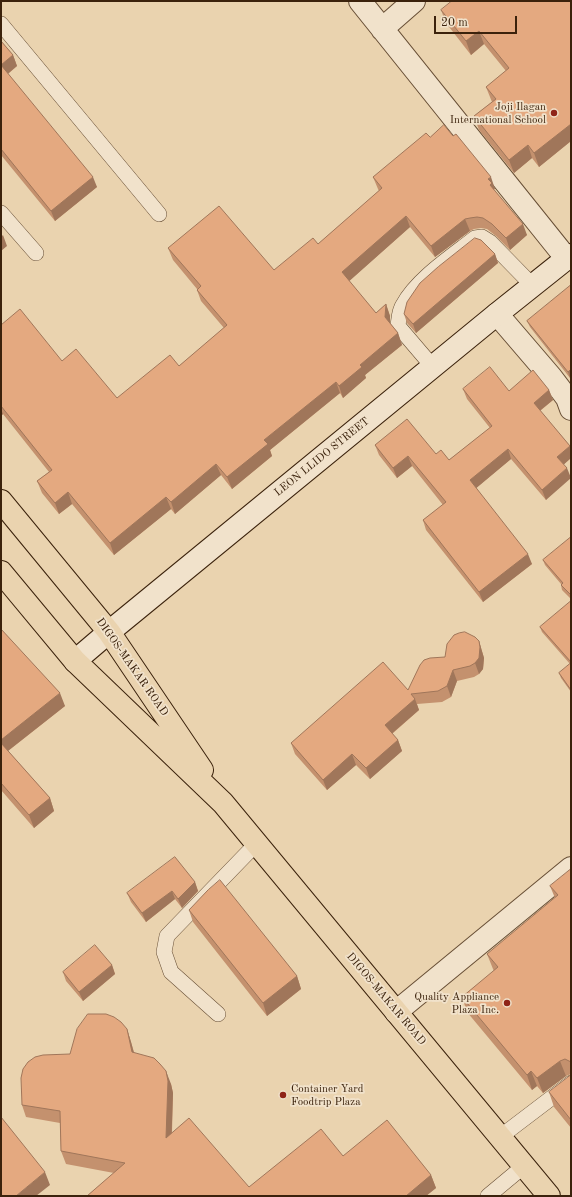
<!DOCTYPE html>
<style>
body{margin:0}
#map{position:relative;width:572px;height:1197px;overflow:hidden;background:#ead3af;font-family:"Old Standard TT",serif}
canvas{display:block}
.frame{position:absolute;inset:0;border:2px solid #3b220c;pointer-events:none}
.scale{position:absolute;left:434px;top:16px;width:83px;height:18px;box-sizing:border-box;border:2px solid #3b220c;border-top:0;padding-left:5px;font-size:12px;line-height:14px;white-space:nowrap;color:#3b220c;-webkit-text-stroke:3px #f1e2cb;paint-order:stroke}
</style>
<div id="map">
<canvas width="572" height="1197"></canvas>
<div class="frame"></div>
<div class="scale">20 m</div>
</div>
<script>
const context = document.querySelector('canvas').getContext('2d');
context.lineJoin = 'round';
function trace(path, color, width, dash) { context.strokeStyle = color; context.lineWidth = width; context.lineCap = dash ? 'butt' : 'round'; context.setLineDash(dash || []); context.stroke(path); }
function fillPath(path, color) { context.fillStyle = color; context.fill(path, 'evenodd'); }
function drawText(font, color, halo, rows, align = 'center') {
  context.font = font + ' "Old Standard TT",serif'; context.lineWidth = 3.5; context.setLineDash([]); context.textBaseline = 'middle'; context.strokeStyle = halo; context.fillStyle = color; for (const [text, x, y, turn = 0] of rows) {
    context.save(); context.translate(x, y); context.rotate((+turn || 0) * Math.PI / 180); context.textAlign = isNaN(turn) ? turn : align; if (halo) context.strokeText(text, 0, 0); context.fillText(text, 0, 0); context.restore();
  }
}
const lane = new Path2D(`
 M 1,24 L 159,214
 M 1,213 L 36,253
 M 433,367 L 398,326 C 399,319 399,311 403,305 C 417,279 452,256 475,238 L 482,237 L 490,242 L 533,286
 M 218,1014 L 171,972 L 164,952 L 167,936 L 257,843
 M 500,1137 L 571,1083
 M 488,1196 L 524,1166`);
const street = new Path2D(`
 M 360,1 L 567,259
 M 382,29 L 414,1
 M 497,314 L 551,377 L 567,398 L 571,409
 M 396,1012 L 571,868`);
const secondary = new Path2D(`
 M 75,661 L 109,632 L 497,314 L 571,255`);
const primary = new Path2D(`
 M 1,501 L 109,632 L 202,770
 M 1,572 L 75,661 L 223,803 L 549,1196`);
const wall = new Path2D(`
 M 571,1 L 571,141 L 539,167 L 532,158 L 514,173 L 479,130 L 474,116 L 492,102 L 486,87 L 506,71 L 484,44 L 471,55 L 446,23 L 441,10 Z
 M 1,41 L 13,55 L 17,66 L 8,74 L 97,187 L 55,221 L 1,155 Z
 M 430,137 L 495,189 L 494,189 L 527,235 L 510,250 L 496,236 L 487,229 L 481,228 L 474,229 L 470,231 L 435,257 L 410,227 L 349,281 L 376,313 L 386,304 L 390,316 L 390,323 L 398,333 L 402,345 L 365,375 L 366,378 L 343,398 L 340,393 L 270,450 L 272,456 L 232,489 L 221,475 L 175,514 L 171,509 L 114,555 L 72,504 L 59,514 L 42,493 L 37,481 L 49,472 L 3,414 L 1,416 L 1,325 L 62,361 L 117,398 L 179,366 L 224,328 L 201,301 L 197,290 L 197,289 L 173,260 L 168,248 L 274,270 L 318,244 L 379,191 L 378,189 L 373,177 Z
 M 495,254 L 498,263 L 416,333 L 407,323 L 404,314 Z
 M 571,285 L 571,377 L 570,378 L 530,327 L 527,321 Z
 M 463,389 L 509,391 L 549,390 L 553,400 L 540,411 L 570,446 L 571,450 L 571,458 L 564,464 L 546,500 L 511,459 L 476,488 L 532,564 L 483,602 L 426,530 L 423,520 L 443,505 L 412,466 L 397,478 L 379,455 L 375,445 L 436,454 L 449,460 L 490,428 L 467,399 Z
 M 571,537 L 571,599 L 562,590 L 561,585 L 561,584 L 545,565 L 543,560 Z
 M 571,601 L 571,692 L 561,678 L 559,673 L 570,664 L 542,632 L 540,627 Z
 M 1,629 L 65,706 L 8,751 L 50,798 L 54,811 L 34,828 L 1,790 Z
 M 479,641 L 484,658 L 483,669 L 479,674 L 474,677 L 457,681 L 451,697 L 442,702 L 417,704 L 419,710 L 392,734 L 398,740 L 402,751 L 370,779 L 356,765 L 327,790 L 295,754 L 291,743 L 408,690 L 445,657 Z
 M 571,869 L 571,1074 L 566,1076 L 543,1093 L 537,1086 L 532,1090 L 467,1012 L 462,997 L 494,971 L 493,969 L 487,954 L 555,898 L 550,886 Z
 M 195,882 L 198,891 L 182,908 L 175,899 L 146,922 L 131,902 L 127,893 Z
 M 189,910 L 297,976 L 301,989 L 267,1016 L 193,922 Z
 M 112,965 L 115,974 L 83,1001 L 66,981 L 63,972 Z
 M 127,1029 L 131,1042 L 134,1052 L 171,1084 L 173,1093 L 172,1133 L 249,1187 L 343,1156 L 431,1175 L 436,1188 L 426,1196 L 87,1196 L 114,1173 L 66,1164 L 61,1151 L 60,1123 L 26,1117 L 22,1105 L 70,1054 Z
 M 571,1075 L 571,1128 L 554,1107 L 549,1092 Z`);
const shadedWall = new Path2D(`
 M 479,31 L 484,44 L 471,55 L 466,41 Z
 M 13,55 L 17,66 L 5,76 L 1,65 Z
 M 571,124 L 571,141 L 539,167 L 534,153 Z
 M 528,145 L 532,158 L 514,173 L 509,160 Z
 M 93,177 L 97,187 L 55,221 L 51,211 Z
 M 491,177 L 495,189 L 494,189 L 494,197 L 488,179 Z
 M 406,216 L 410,227 L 346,284 L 342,272 Z
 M 465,219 L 470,231 L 435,257 L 431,246 Z
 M 523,224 L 527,235 L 510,250 L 506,238 Z
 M 3,235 L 7,246 L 1,251 L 1,237 Z
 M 495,254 L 498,263 L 416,333 L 413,324 Z
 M 386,304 L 390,316 L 390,329 L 385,317 Z
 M 398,333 L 402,345 L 365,375 L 366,378 L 343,398 L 339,386 L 360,365 Z
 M 571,369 L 571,377 L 570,378 L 568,372 Z
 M 336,382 L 340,393 L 270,450 L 272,456 L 232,489 L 227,477 L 264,440 Z
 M 549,390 L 553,400 L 537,413 L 534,403 Z
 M 1,409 L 3,414 L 1,416 Z
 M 570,446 L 571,450 L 571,458 L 561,467 L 557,457 Z
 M 508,449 L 511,459 L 474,490 L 470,480 Z
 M 408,456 L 412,466 L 397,478 L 393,468 Z
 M 216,464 L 221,475 L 175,514 L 171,502 Z
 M 567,468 L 571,478 L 546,500 L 542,490 Z
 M 68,492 L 72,504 L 59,514 L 55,503 Z
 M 166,497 L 171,509 L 114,555 L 110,543 Z
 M 528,554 L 532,564 L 483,602 L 479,592 Z
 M 479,641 L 484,658 L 483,669 L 479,674 L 475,663 Z
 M 453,670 L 457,681 L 451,697 L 447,686 Z
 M 60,693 L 65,706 L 4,754 L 1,745 L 1,740 Z
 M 415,699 L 419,710 L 389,736 L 385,725 Z
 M 398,740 L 402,751 L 370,779 L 366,768 Z
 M 352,754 L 356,765 L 327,790 L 323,780 Z
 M 50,798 L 54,811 L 34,828 L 29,815 Z
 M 195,882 L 198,891 L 182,908 L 178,899 Z
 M 172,891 L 175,899 L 146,922 L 142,913 Z
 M 112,965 L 115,974 L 83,1001 L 79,992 Z
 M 297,976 L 301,989 L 267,1016 L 263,1003 Z
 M 127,1029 L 131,1042 L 137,1065 L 132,1052 Z
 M 560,1061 L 566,1076 L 543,1093 L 537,1078 Z
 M 166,1071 L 171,1084 L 173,1093 L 171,1151 L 166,1138 Z
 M 531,1071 L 537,1086 L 532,1090 L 527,1075 Z
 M 45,1172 L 50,1185 L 36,1196 L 16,1196 Z
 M 431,1175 L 436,1188 L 426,1196 L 406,1196 Z`);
const building = new Path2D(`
 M 452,1 L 571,1 L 571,124 L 534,153 L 528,145 L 509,160 L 474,116 L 496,99 L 486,87 L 509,68 L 479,31 L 466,41 L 441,10 Z
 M 1,41 L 13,55 L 1,65 Z
 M 1,65 L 93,177 L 51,211 L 1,149 Z
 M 444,125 L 453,136 L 456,134 L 491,177 L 488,179 L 492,183 L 490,185 L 523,224 L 506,238 L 492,224 L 483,218 L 477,217 L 470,218 L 465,219 L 431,246 L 406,216 L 342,272 L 376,313 L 386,304 L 385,317 L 398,333 L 360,365 L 362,367 L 339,386 L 336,382 L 264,440 L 268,444 L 227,477 L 216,464 L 171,502 L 166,497 L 110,543 L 68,492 L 55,503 L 37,481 L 52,470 L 1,406 L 1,325 L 20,309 L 62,361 L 76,349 L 117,398 L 170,355 L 179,366 L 227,325 L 197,290 L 201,286 L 168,248 L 219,206 L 274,270 L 313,238 L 318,244 L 382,188 L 373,177 L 426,133 L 430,137 Z
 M 475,238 L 481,240 L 495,254 L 413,324 L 404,314 L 407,302 L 420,283 L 438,267 Z
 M 571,285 L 571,369 L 568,372 L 527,321 Z
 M 490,367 L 509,391 L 533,370 L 549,390 L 534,403 L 570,446 L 557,457 L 567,468 L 542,490 L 508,449 L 470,480 L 528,554 L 479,592 L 423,520 L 446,502 L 408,456 L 393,468 L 375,445 L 407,419 L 436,454 L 441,450 L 449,460 L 492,426 L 463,389 Z
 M 571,537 L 571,595 L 561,585 L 563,583 L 543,560 Z
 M 571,601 L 571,662 L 540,627 Z
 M 1,629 L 60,693 L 1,740 Z
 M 465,632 L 475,637 L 479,641 L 480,647 L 479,658 L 475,663 L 470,666 L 453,670 L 447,686 L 438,691 L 411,694 L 415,699 L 385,725 L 398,740 L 366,768 L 352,754 L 323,780 L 291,743 L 383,662 L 408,690 L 420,665 L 424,660 L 430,658 L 445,657 L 447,644 L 454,635 L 459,633 Z
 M 571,663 L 571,690 L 559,673 Z
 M 1,743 L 50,798 L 29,815 L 1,783 Z
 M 175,857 L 195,882 L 178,899 L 172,891 L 142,913 L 127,893 Z
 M 571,869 L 571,1062 L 565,1059 L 560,1061 L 537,1078 L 531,1071 L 527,1075 L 462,997 L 498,967 L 487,954 L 558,895 L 550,886 Z
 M 220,880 L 297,976 L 263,1003 L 189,910 L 208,890 Z
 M 95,945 L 112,965 L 79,992 L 63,972 Z
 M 88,1014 L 106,1014 L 114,1017 L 121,1022 L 127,1029 L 132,1052 L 154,1058 L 160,1064 L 166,1071 L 168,1081 L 166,1138 L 189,1118 L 249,1187 L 321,1129 L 343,1156 L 387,1120 L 431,1175 L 406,1196 L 87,1196 L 125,1163 L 61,1151 L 60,1111 L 22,1105 L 21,1078 L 23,1069 L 28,1062 L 35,1057 L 43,1055 L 70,1054 L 77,1029 Z
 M 571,1075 L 571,1120 L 549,1092 Z
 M 1,1117 L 45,1172 L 16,1196 L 1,1196 Z`);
const markers = [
 [554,113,4,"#8f2418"],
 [507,1003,4,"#8f2418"],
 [283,1095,4,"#8f2418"]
];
const poiNames = [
 ["Joji Ilagan",546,107],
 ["International School",546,120],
 ["Quality Appliance",499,997],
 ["Plaza Inc.",499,1010],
 ["Container Yard",291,1089,"left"],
 ["Foodtrip Plaza",291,1102,"left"]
];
const streetNames = [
 ["LEON LLIDO STREET",322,457,-39],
 ["DIGOS-MAKAR ROAD",132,667,55],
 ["DIGOS-MAKAR ROAD",386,999,50]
];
trace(lane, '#674e35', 16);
trace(street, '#674e35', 24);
trace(secondary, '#3b220c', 24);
trace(primary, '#3b220c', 24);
trace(lane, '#f1e2cb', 15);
trace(street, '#f1e2cb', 22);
trace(secondary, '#f1e2cb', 22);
trace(primary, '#ead3af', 22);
fillPath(wall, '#c4916e');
fillPath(shadedWall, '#a0765a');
fillPath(building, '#e4a980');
trace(building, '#a0765a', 1);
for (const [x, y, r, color] of markers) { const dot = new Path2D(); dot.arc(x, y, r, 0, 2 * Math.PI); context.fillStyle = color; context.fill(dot); trace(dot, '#f1e2cb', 1.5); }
drawText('11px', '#3b220c', '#f1e2cb', poiNames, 'right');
drawText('11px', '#3b220c', '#f1e2cb', streetNames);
</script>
